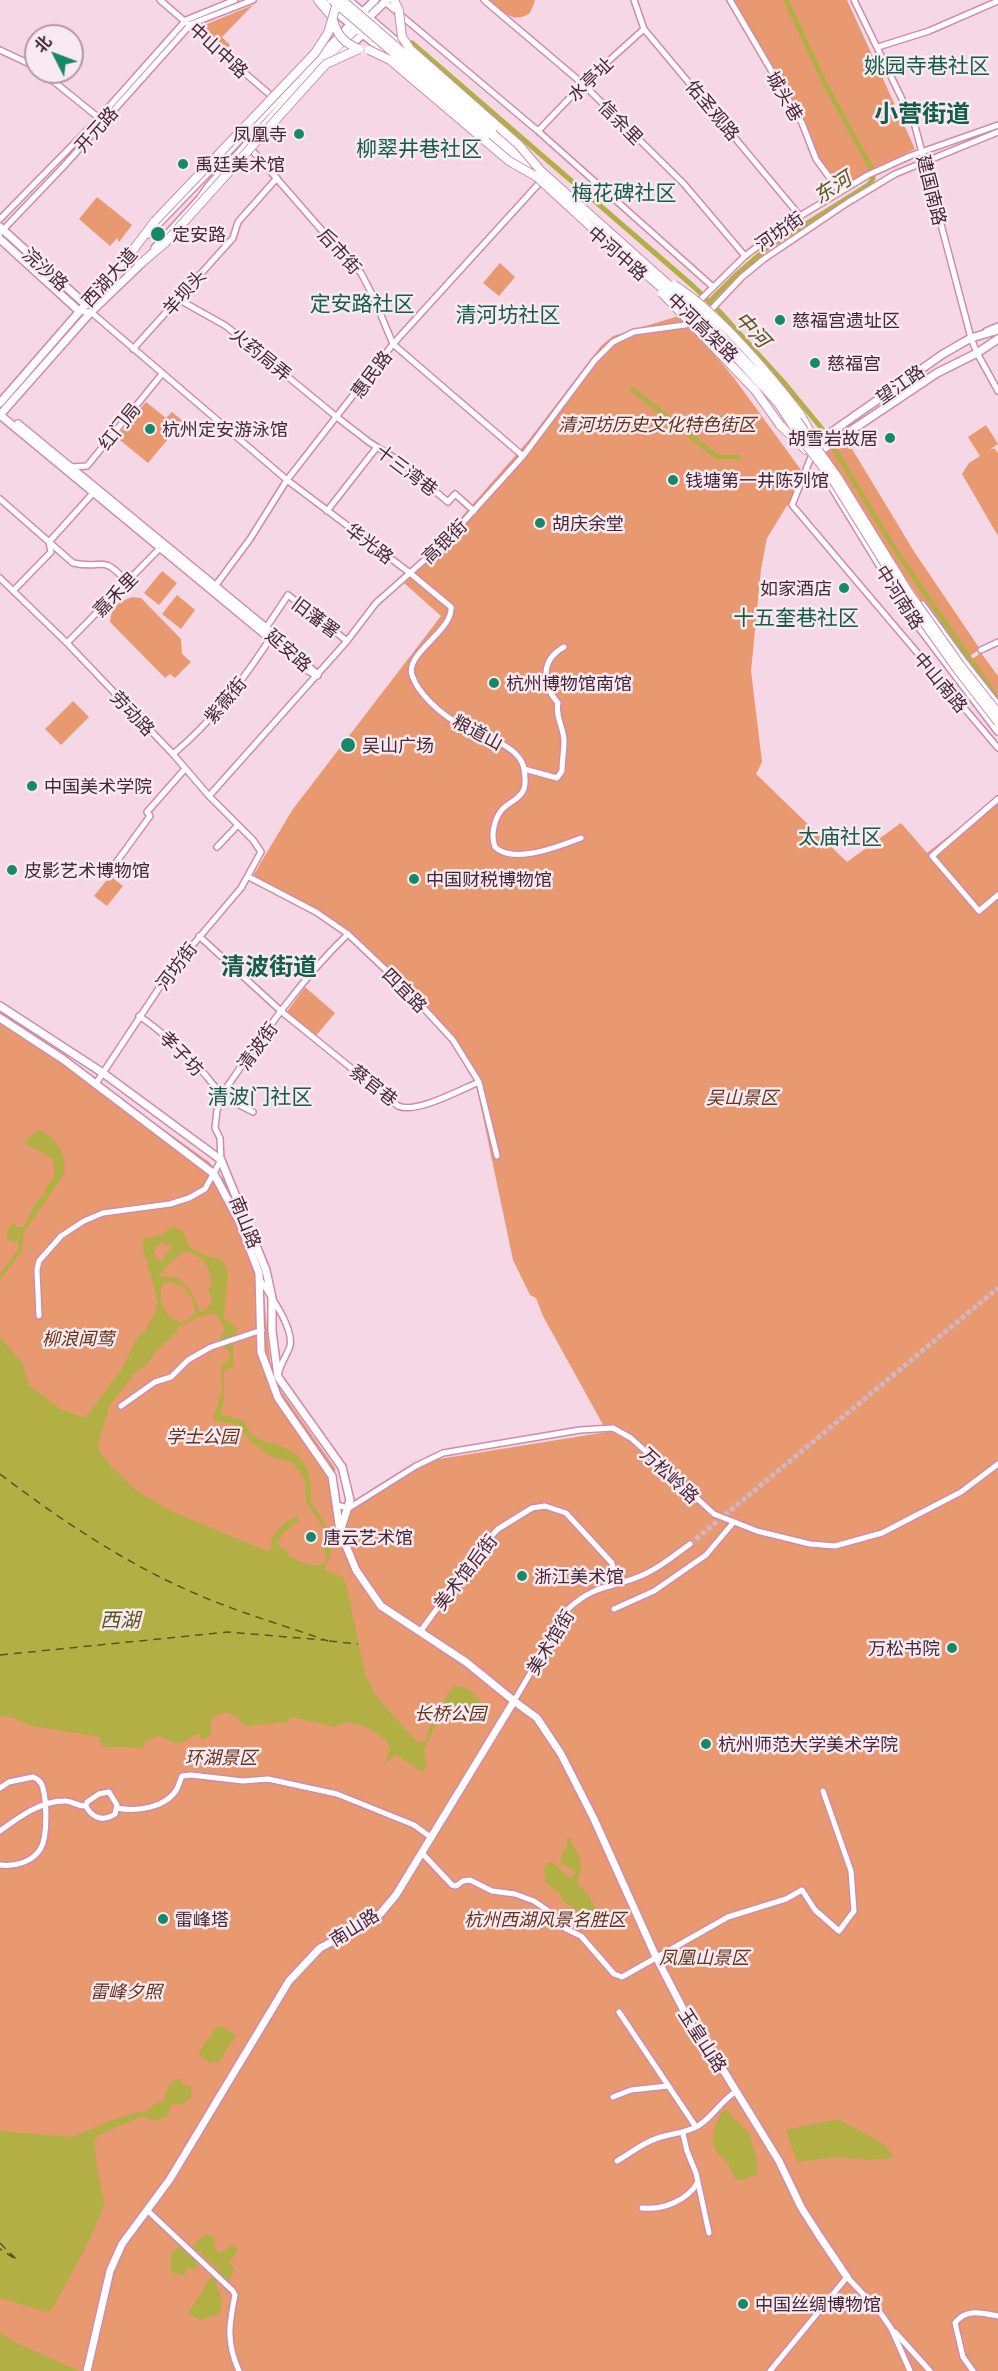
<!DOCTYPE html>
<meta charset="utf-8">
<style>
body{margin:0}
#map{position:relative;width:998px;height:2371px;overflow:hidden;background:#f6d7e6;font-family:Georgia,"Noto Sans SC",serif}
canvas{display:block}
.north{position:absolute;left:24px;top:24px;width:60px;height:60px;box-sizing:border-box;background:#f9e9f1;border:2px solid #b19ba6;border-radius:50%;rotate:312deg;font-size:16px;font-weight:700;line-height:24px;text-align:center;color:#442736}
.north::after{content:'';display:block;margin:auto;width:21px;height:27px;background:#168969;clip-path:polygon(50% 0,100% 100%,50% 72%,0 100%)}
</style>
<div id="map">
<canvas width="998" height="2371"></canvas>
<div class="north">北</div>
</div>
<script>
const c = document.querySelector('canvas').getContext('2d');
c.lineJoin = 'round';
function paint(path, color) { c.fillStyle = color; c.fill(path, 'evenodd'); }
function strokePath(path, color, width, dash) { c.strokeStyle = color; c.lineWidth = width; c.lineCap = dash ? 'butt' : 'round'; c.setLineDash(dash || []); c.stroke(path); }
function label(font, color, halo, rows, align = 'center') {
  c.font = font + ' Georgia,"Noto Sans SC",serif'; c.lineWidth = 5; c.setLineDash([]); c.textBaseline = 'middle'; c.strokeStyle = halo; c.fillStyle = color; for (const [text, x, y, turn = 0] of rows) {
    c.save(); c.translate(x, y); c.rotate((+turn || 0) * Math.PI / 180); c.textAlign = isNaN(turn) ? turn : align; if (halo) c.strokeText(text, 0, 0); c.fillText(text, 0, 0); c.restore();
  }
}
paint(new Path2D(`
 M489,0H534L535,1L530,13C513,25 503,11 489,0Z
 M734,0H847L915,149L840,187L818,158L790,98Z
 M253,5L222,37L230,45L225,50L200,27Z
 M97,197L132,225L119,242L117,238L110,246L79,219Z
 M500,263L515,277L499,296L483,283Z
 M682,315L734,378L809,481L786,507L767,538L761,569L751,671L762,762L756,774L847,862L901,823L927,853L998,797V2371H0V1012L209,1162L225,1181L261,1266L271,1370L277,1385L335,1468L338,1517L411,1472L439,1459L607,1432L543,1316L536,1298L530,1295L513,1260L474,1074L438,1022L331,921L254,881V874L293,809L441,616L404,583L528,441L601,346L613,336Z
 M146,402L166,418L172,412L183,421L148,463L116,437Z
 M986,425L998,444L987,452L994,448L998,453V536L962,474L969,463L980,456L968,437Z
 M846,439L915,553L980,649L970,656L894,547L834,445Z
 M832,447L892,549L967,658L964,660L914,591L823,450Z
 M162,571L177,583L159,605L144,593Z
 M177,595L195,610L181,629L162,614Z
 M133,597L141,598L181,639L182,654L191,662L175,678L170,674L165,678L110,622C111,607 119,601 133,597Z
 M981,653L998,676V697L972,659Z
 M73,701L89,717L61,745L45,729Z
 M110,876L123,886L107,906L94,896Z
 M305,987L335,1013L315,1037L286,1013Z`), '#e89970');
paint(new Path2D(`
 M39,1130C57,1137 67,1155 64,1174L24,1232L22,1251L0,1280V1274L19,1249L18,1241L11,1242L7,1237L8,1228L13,1223L17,1227H24L34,1205L45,1193L46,1187L54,1177V1162L45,1154L25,1144V1140Z
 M173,1226L183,1231L189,1247L209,1257L221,1259L228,1269L224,1318L238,1328L233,1343V1367L224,1370V1399L220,1414L245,1421C251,1458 317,1426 311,1503C323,1518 334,1537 330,1557C329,1562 325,1566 324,1570L343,1577L346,1584L365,1674L376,1696L418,1743L425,1741L430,1727L439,1715L453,1709L445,1703L444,1699L454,1686C468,1686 477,1694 483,1706L479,1712L468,1719L453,1713L444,1723L436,1724L424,1750L427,1764L422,1772L397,1755H394L385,1764L390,1749L386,1740L366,1727L347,1722L334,1727L292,1717L286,1722L245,1726C234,1712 225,1709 211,1719V1735L202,1740L199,1733L180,1744L158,1736L146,1741L143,1748L102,1747L100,1737L33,1726L7,1716L0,1717V1337L22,1362L29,1385L59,1408L85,1418L124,1366L136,1339L146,1329L154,1315L158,1302L142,1245L144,1239L160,1236ZM162,1241L166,1245L171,1244L172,1246L162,1261L157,1259L153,1253ZM186,1251C205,1258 210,1265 211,1286L207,1290L212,1298V1302L203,1312L199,1311C195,1298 187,1280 173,1277C168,1276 163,1277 158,1277C165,1269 177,1254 186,1251ZM170,1282C185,1284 195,1299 195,1314L182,1323C165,1318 157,1301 162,1284ZM215,1313L225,1328L219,1340L230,1353V1359L221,1365L222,1392L213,1418L215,1421L238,1425L252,1443L274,1458L293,1463L304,1478L306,1502L325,1530L323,1545L327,1560C317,1572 300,1561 289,1556L288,1552L278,1545L282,1534L299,1521L297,1516L286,1522L272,1537L270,1552L173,1512L137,1491L111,1466L100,1452L98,1445L109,1406L138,1369L145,1367L158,1349L177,1332L178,1326L184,1325L198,1317Z
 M566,1838H570C577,1855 587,1862 577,1881C579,1887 583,1888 587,1893C595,1903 598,1919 606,1929L597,1925L576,1909L564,1902L559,1893L545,1882L544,1868L548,1862H552L569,1877H572L576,1872L560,1862L562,1853L567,1847Z
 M221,2025L236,2036L218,2063L214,2061L212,2064L200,2056L199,2052L217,2026L220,2027Z
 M180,2079L184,2085L192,2086L191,2097L183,2104H171L167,2117L155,2121L145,2117L138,2118L99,2135L94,2140L97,2168L104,2200L103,2208L86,2247L52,2309L46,2312L0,2298V2131L72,2137L112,2120L140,2111L145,2112L154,2104L164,2101C167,2090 168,2081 180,2079Z
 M727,2110L750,2135L757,2161L758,2174L742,2180L735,2179C724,2144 699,2158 722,2111Z
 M838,2119L884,2144L894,2158L868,2160L838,2157L797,2162L786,2130Z
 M208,2235L213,2236L216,2250L220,2253L229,2247L235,2246L238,2251L229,2262L234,2267L230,2281L222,2278L217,2268L201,2254V2250L198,2251L195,2255L197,2270L187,2268L184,2276L171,2272C169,2259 170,2248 185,2245L190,2249L202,2237Z
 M210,2278L215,2279C218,2292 226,2300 219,2314L200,2320L188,2314Z
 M0,2332L13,2341L79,2371H0Z`), '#b2b045');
strokePath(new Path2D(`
 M412,43L693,286L719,311L786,385L823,430L894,548L998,700
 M709,302L736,275L766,249L868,185L873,179V171L825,84L786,0
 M632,389L717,457H738`), '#b2b045', 5);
strokePath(new Path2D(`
 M0,1474C59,1519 125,1563 194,1593C237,1612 283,1625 328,1641
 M329,1641L358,1644
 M0,1655L228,1632L324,1640
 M0,2243L17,2260L0,2249`), '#57561f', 1.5, [8, 6]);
strokePath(new Path2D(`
 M690,1544L998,1288`), '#d2b4c3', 5, [5, 2.5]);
const minor = new Path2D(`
 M160,0L275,99
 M484,0L583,84L684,184L745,256
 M634,0L644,29L800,216
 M730,0L802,123L816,159L840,192
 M854,0L915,126L971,338L977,353L998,391
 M384,1L538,131L713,287
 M878,47L929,31L998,1
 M0,50L36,67
 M42,72L99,118
 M538,131L583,84L644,29
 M251,149L332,242L361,273L373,296L393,344L523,456
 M0,219L99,118L186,20L235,0
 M0,233L63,167L191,24L253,0
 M178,299L226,326L338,418L369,442L401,462L448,502L455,494L474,511
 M696,304L745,256L766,240L800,216L868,175L910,156L998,125
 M79,311L91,312L287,480L410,573L451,607C453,631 405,653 412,675C418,694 442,715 459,724C477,734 521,745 524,769C525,775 526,786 523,791C520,798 512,801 506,806C495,814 490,834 495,847C513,865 560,846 581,838
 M707,314L742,277L764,259L847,203L895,174L998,132
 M986,331L998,326
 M133,349L233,238L238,222L277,178
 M811,457L792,505L998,748
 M71,467L87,466L162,374
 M0,499L73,563C105,570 101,553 127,582
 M327,511L377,447
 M0,578L67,643L173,754L209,796L253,840L261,852L241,888L169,973L95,1085
 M213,589L250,539L287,480L393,344L543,179
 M13,591L51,552L49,542L94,492
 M266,628L288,595L347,641
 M67,643L162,546
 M981,650L998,642
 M173,754C212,722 242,681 270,639
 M524,769L557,778L562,771C562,761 564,751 564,741C564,728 555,717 558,703C542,685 540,660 564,647
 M209,796L347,641L376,603L446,541L523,456L595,360L613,342L634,332L692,324
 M998,799L932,856L979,911L998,895
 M217,847L238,825
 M115,864L150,816L147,812L184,770
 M249,877L316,912L348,934L407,990L453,1040L479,1082L497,1156
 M199,936L282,1012L398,1106C416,1114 460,1090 479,1082
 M139,1016C162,1031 180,1050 200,1069C208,1077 213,1086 222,1094
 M224,1097L253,1112
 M259,1278C269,1294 294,1327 290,1346C287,1355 281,1363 279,1372
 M39,1316L37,1270L39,1261L61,1236L84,1221L103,1213L170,1204L189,1198L205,1189L221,1160L220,1138L215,1128L217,1110L224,1097L222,1094C261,1038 299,981 348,934
 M121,1406L155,1382L171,1377L188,1360L211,1347L262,1330
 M336,1505L349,1508L416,1466L443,1453L580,1430L613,1428L631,1438L714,1514L757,1531L810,1544L835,1546L882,1533L961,1492L998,1464
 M614,1609L654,1591L706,1555L733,1523
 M420,1632L483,1545L498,1529L532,1508L545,1506L566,1513L612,1563L617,1583
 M514,1701L568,1609C598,1581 616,1589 647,1573C662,1566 676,1554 690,1544
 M0,1788L9,1782L33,1777C36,1778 39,1780 41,1783C47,1795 48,1835 41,1848C33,1862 15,1867 0,1865
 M109,1792L117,1805L115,1814C103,1822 92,1818 86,1806L87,1802L99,1794Z
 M117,1808C136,1812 166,1808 177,1789C179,1785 180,1780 182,1776L191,1775L243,1781L268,1779L337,1794L414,1825L432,1838
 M0,1831C18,1818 40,1801 64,1801C72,1800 77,1807 86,1806
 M423,1854L452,1885L456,1886L463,1881L470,1880L492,1891L515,1894L534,1901L550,1912L566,1929L581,1936L614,1974L622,1977L728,1917L786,1899L802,1890L815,1910L839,1931L854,1911L851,1871L823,1791
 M619,2012L696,2127
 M613,2097L631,2090L668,2086
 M683,2134L687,2151L696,2173L709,2233
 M617,2161C631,2153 642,2143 658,2138C673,2133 683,2134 698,2126C713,2117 724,2097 736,2092
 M642,2208C663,2210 687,2201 698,2182
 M147,2210L233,2291L235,2295C229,2325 226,2342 239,2371
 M895,2332L930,2371
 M770,2371L847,2277L879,2311L891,2328L910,2371
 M973,2371L963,2357L955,2323C966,2308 981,2313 998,2316`);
const major = new Path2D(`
 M321,0L395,60
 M348,0L412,55
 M361,14L375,0
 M338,57L362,35
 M0,227L86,305
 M148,234L353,22
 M0,239L79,311
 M155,248L200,199L209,186L319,65L387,0
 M142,263L91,312L0,415L308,670L317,675
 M684,311L767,396
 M0,403L132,251
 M18,424L266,628L315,673
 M813,445L943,354L971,338L998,330
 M816,454L937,373L977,353L998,339
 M828,480L911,616L998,731
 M922,605L965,664L998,706
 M0,1006L103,1073L221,1160L266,1270L272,1298V1331L278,1377L342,1467L350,1500L341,1529
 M0,1018L64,1060L214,1174L239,1221L259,1273L261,1352L278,1398L332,1476L340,1531L356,1570L381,1606L466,1662L514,1701L537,1718L561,1754L594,1819L656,1957L695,2032L725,2073L779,2161L801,2207L820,2237L847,2277
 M87,2371L110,2271L122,2244L170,2179L289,1981L320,1948L362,1926L380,1914L396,1895L514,1701`);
const highway = new Path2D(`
 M318,0L333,18
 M394,0L399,11
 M492,129L530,162
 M488,134L529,170
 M130,254L155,221
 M139,265L165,243
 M800,414L815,441
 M780,425L806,450`);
strokePath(minor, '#d18aae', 8);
strokePath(major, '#d18aae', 10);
strokePath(highway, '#d18aae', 10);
strokePath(minor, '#fff', 5);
strokePath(major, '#fff', 7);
strokePath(highway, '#fff', 8);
const highwayBridge = new Path2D(`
 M332,0L488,134
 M342,0L492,129
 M399,11L402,37L410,49L519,145L541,171L699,312L783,401L838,478L909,593L960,665L998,713
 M333,20C337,35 344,43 359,49
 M369,50L390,60L509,161L537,177L601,236L696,317L737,358L779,404L803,441L833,480L905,596L957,669L998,722
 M155,221L315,53L328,33L338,0
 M165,243L326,64L359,49
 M674,285C717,312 768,372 800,414
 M662,293L755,390L780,425`);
strokePath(highwayBridge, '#d18aae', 10, []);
strokePath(highwayBridge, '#fff', 8);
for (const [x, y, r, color] of [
 [299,134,6,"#168969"],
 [183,164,6,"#168969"],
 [158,234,8,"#168969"],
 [780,320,6,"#168969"],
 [815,363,6,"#168969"],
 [150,429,6,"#168969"],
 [890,438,6,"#168969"],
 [673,480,6,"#168969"],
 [540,523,6,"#168969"],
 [844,588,6,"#168969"],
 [494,683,6,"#168969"],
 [348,745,8,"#168969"],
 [32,786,6,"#168969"],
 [12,870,6,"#168969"],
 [414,879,6,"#168969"],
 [311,1537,6,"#168969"],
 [522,1576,6,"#168969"],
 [952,1648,6,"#168969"],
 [706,1744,6,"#168969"],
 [163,1919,6,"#168969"],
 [743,2304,6,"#168969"]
]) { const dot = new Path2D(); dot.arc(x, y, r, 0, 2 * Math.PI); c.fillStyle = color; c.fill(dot); strokePath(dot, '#f9e9f1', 2); }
label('18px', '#442736', '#f9e9f1', [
 ["中山中路",219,50,42],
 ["水亭址",590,79,-44],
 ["城头巷",785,96,60],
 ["佑圣观路",713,110,50],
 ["信余里",621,122,45],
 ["开元路",96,129,-48],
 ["建国南路",932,190,76],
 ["河坊街",779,231,-35],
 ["后市街",340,251,48],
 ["中河中路",618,253,41],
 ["浣沙路",46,269,42],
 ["西湖大道",109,277,-48],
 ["羊坝头",184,292,-48],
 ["中河高架路",703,327,44],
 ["火药局弄",261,354,39],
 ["惠民路",371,374,-53],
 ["望江路",900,384,-35],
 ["红门局",119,426,-51],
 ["十三湾巷",407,470,37],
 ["高银街",444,541,-44],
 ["华光路",370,543,37],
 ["嘉禾里",115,594,-45],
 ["中河南路",900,597,57],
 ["旧藩署",316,617,37],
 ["延安路",289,650,42],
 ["中山南路",941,682,50],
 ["紫薇街",225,700,-50],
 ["劳动路",133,713,46],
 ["粮道山",478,732,28],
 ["河坊街",176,966,-53],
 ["四宜路",405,990,45],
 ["清波街",257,1046,-54],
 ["孝子坊",182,1053,46],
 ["蔡官巷",374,1085,38],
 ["南山路",246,1222,68],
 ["万松岭路",670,1475,43],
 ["美术馆后街",465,1572,-52],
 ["美术馆街",550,1642,-58],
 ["南山路",354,1927,-32],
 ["玉皇山路",703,2040,57]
]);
label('18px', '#442736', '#f9e9f1', [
 ["凤凰寺",287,134,"right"],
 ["禹廷美术馆",195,164],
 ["定安路",172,234],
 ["慈福宫遗址区",792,320],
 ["慈福宫",827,363],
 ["杭州定安游泳馆",162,429],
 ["胡雪岩故居",878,438,"right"],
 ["钱塘第一井陈列馆",685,480],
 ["胡庆余堂",552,523],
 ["如家酒店",832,588,"right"],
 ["杭州博物馆南馆",506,683],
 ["吴山广场",362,745],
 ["中国美术学院",44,786],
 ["皮影艺术博物馆",24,870],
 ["中国财税博物馆",426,879],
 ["唐云艺术馆",323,1537],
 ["浙江美术馆",534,1576],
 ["万松书院",940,1648,"right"],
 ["杭州师范大学美术学院",718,1744],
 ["雷峰塔",175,1919],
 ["中国丝绸博物馆",755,2304]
], 'left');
label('italic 18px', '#62341a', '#f9e9f1', [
 ["清河坊历史文化特色街区",657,424],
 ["吴山景区",742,1097],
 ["柳浪闻莺",78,1338],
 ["学士公园",202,1436],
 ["长桥公园",450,1713],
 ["环湖景区",221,1757],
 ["杭州西湖风景名胜区",545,1919],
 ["凤凰山景区",704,1957],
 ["雷峰夕照",126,1991]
]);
label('italic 20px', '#57561f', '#f9e9f1', [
 ["东河",832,187,-33],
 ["中河",753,329,47],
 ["西湖",120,1619]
]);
label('21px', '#125e48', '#f9e9f1', [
 ["姚园寺巷社区",927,65],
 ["柳翠井巷社区",419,148],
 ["梅花碑社区",624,192],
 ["定安路社区",362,303],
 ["清河坊社区",508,314],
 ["十五奎巷社区",796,617],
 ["太庙社区",840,836],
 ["清波门社区",260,1096]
]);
label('bold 24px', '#125e48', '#f9e9f1', [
 ["小营街道",922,113],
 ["清波街道",269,966]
]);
</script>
